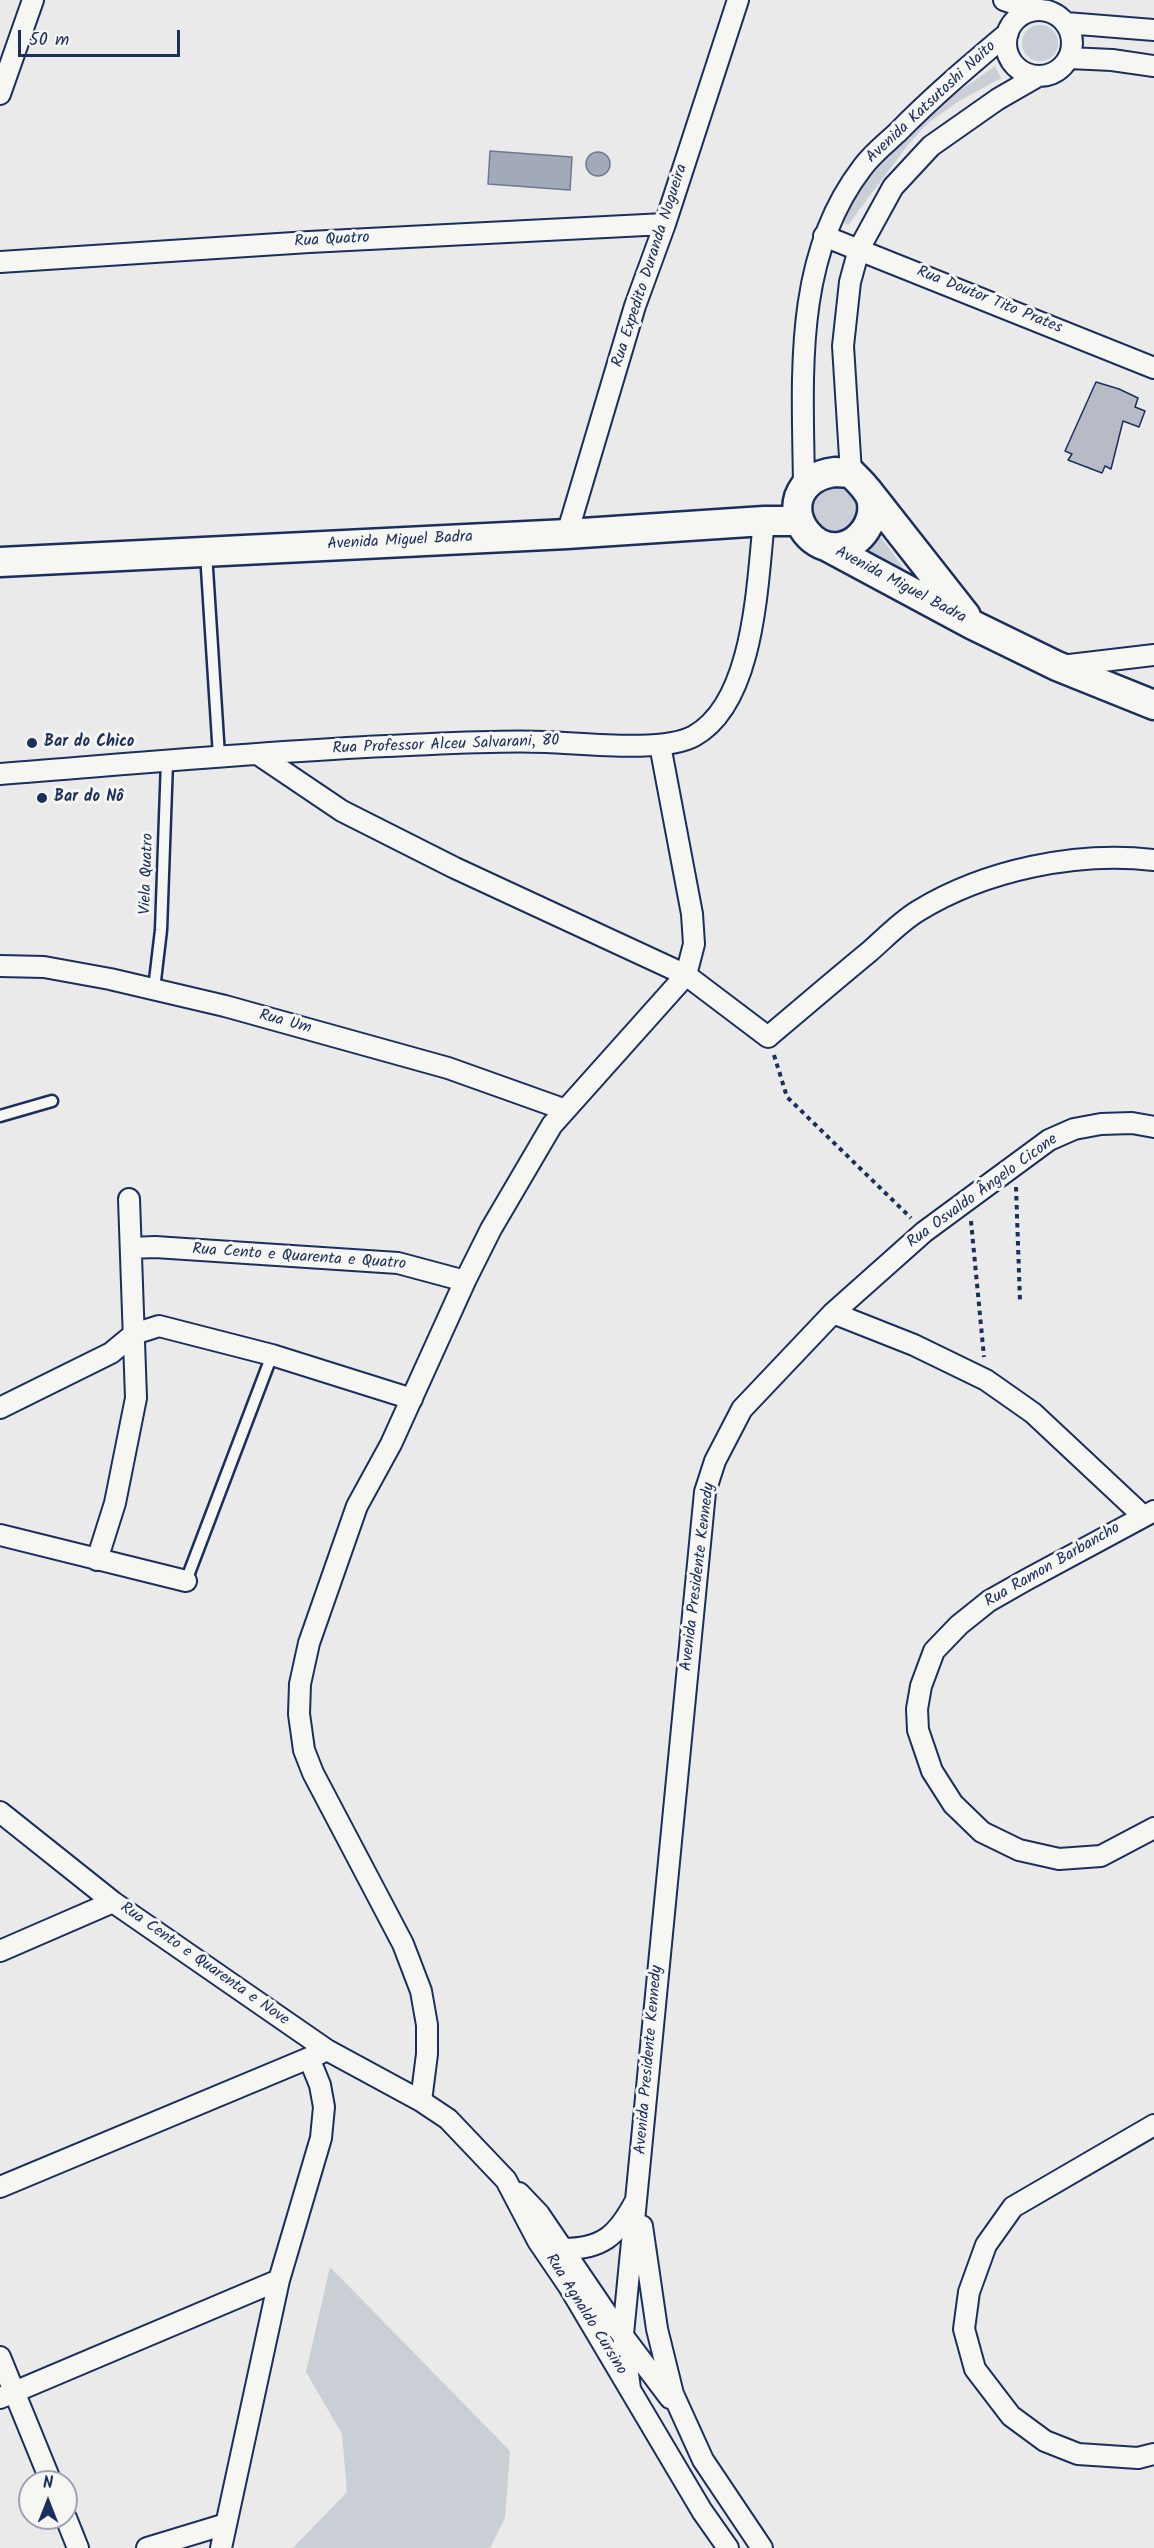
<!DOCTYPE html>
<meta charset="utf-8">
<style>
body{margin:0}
#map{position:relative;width:1154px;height:2548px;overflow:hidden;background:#e9eae9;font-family:Kalam,sans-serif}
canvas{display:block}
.north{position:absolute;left:18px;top:2470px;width:60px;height:60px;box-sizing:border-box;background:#f6f6f2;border:2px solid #9ea6b7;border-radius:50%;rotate:0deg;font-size:16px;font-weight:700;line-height:24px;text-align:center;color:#1b2f5e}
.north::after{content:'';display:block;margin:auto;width:21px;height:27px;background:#1b2f5e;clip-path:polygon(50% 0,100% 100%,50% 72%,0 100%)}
.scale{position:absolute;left:18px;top:30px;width:162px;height:27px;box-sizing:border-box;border:3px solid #1b2f5e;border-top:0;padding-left:8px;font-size:18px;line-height:21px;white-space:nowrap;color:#1b2f5e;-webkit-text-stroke:4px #f6f6f2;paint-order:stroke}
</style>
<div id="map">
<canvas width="1154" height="2548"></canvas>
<div class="north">N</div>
<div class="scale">50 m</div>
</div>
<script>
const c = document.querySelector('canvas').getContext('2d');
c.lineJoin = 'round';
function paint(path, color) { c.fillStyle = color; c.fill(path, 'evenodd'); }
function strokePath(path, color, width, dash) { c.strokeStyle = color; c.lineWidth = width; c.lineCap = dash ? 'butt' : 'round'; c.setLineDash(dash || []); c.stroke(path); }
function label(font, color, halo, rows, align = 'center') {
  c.font = font + ' Kalam,sans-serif'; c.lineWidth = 6; c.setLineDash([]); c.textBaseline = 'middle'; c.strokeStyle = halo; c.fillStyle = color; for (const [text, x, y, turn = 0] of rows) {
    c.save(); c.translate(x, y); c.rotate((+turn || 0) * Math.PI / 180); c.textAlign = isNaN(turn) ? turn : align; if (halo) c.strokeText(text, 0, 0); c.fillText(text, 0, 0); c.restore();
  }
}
paint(new Path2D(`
 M1022 43a18 18 0 1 1 36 0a18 18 0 1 1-36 0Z
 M995,66L1001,78L959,101L927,124L907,146L848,225L840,220L853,196L920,119Z
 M841,485C870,500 856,542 828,533C824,531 819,528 815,525L809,502L818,489Z
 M881,537L917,587L861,554Z
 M330,2267L510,2451L505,2518L490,2548H293L347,2492L342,2434L306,2372Z`), '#caced5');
const water = new Path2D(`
 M490,151L572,157L570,190L488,184Z
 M586 164a12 12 0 1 1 24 0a12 12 0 1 1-24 0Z`);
paint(water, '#a2aaba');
strokePath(water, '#6c7995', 1.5);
const building = new Path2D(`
 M1096,382L1119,389L1138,398L1135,407L1145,411L1139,427L1123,421L1111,469L1105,466L1102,473L1068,460L1072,454L1065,451Z`);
paint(building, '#b6bbc6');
strokePath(building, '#1b2f5e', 1.5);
const service = new Path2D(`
 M206,553L219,756
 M154,989L161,930L167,761
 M0,1116L52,1101
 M186,1581L272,1355`);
const minor = new Path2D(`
 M1004,0L1034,10
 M1006 43a33 33 0 1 1 66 0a33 33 0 1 1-66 0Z
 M1066,23L1154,30
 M1069,58L1112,60L1154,66
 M0,94L33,0
 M824,236L1154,368
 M0,262L309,242L665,224
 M851,473L843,346L850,282L859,249L893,187L931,146L998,99L1038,76
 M804,488C803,380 792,259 862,168C871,155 885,144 897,133C932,97 970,65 1008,33
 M567,534L635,306L665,224L738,0
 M1061,666L1154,655
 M259,755L342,811L455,868L686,975L768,1037C801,1009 835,980 869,952C884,939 900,922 918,911C985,870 1076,851 1154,860
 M0,774C129,764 258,752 387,746C440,744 493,740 546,742C583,743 663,753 694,736C755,702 757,583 764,521
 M0,966L44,967L110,979L225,1006L448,1068L563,1109
 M131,1248L155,1247L398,1263L465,1281
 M833,1313L914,1345L986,1380L1033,1413L1142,1515
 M0,1408L111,1353L134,1334L159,1326L272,1355L412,1399
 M1154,1511L1026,1580L989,1601L959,1625L934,1651L921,1686L917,1709L918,1730L932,1771L953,1804L982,1832L1019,1850L1059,1859L1101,1856L1154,1828
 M0,1535L186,1581
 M97,1560L115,1503L136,1398L129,1199
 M0,1812L113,1902L327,2050L421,2101L448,2119L506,2180L538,2241L568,2285L702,2511L728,2548
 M0,1951L113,1902
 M421,2101L427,2054V2025L421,1991L403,1944L313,1773L304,1750L299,1714L300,1684L309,1643L357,1506L391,1444L465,1281L491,1229L552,1125L686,975L694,944L692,914L660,745
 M1154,2125L1013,2207L986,2245L969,2292L964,2329L975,2369L1011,2416L1045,2441L1078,2454L1138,2458L1154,2454
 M0,2187L321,2053
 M519,2193L539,2214L611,2320L670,2398
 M642,2226L657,2329L673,2394L703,2460L762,2548
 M563,2249C602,2249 617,2236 635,2202
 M0,2357L51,2482
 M630,2389L623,2334L705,1492L715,1461L742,1409L833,1313L924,1232L1049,1140L1074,1129L1101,1124L1132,1123L1154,1127
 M0,2398L279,2280
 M66,2518L78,2548
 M147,2548L226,2524
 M221,2548L279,2280L321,2138L324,2107L320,2085L309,2058`);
const secondary = new Path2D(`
 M835,472L851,473C859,481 867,488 871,498C877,520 861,544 839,547C813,550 791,522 799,497C805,481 819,474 835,472Z
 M867,490L966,616
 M826,546L973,625L1057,666L1154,705
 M0,562L567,534L764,521H799`);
strokePath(service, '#1b2f5e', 15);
strokePath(minor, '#1b2f5e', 24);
strokePath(secondary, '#1b2f5e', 33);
strokePath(new Path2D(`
 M774,1055L787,1097L911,1218
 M1016,1187L1020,1302
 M971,1221L984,1357`), '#1b2f5e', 4, [4.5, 4.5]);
strokePath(service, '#f6f6f2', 10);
strokePath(minor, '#f6f6f2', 20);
strokePath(secondary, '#f6f6f2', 28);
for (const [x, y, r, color] of [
 [32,743,6,"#1b2f5e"],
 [42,798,6,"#1b2f5e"]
]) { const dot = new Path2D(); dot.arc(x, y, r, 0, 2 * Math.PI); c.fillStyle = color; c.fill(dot); strokePath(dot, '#f6f6f2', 2); }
label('16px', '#1b2f5e', '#f6f6f2', [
 ["Avenida Katsutoshi Naito",932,103,-43],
 ["Rua Quatro",332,241,-3],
 ["Rua Expedito Duranda Nogueira",651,266,-72],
 ["Rua Doutor Tito Prates",989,301,22],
 ["Avenida Miguel Badra",400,542,-3],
 ["Avenida Miguel Badra",900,586,28],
 ["Rua Professor Alceu Salvarani, 80",446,746,-2],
 ["Viela Quatro",148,874,-88],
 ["Rua Um",285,1023,15],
 ["Rua Osvaldo Ângelo Cicone",983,1192,-36],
 ["Rua Cento e Quarenta e Quatro",299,1258,4],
 ["Rua Ramon Barbancho",1053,1566,-30],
 ["Avenida Presidente Kennedy",699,1577,-83],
 ["Rua Cento e Quarenta e Nove",204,1965,35],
 ["Avenida Presidente Kennedy",650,2060,-85],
 ["Rua Agnaldo Cursino",585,2315,58]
]);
label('bold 16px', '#1b2f5e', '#f6f6f2', [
 ["Bar do Chico",44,743],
 ["Bar do Nô",54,798]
], 'left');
</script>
